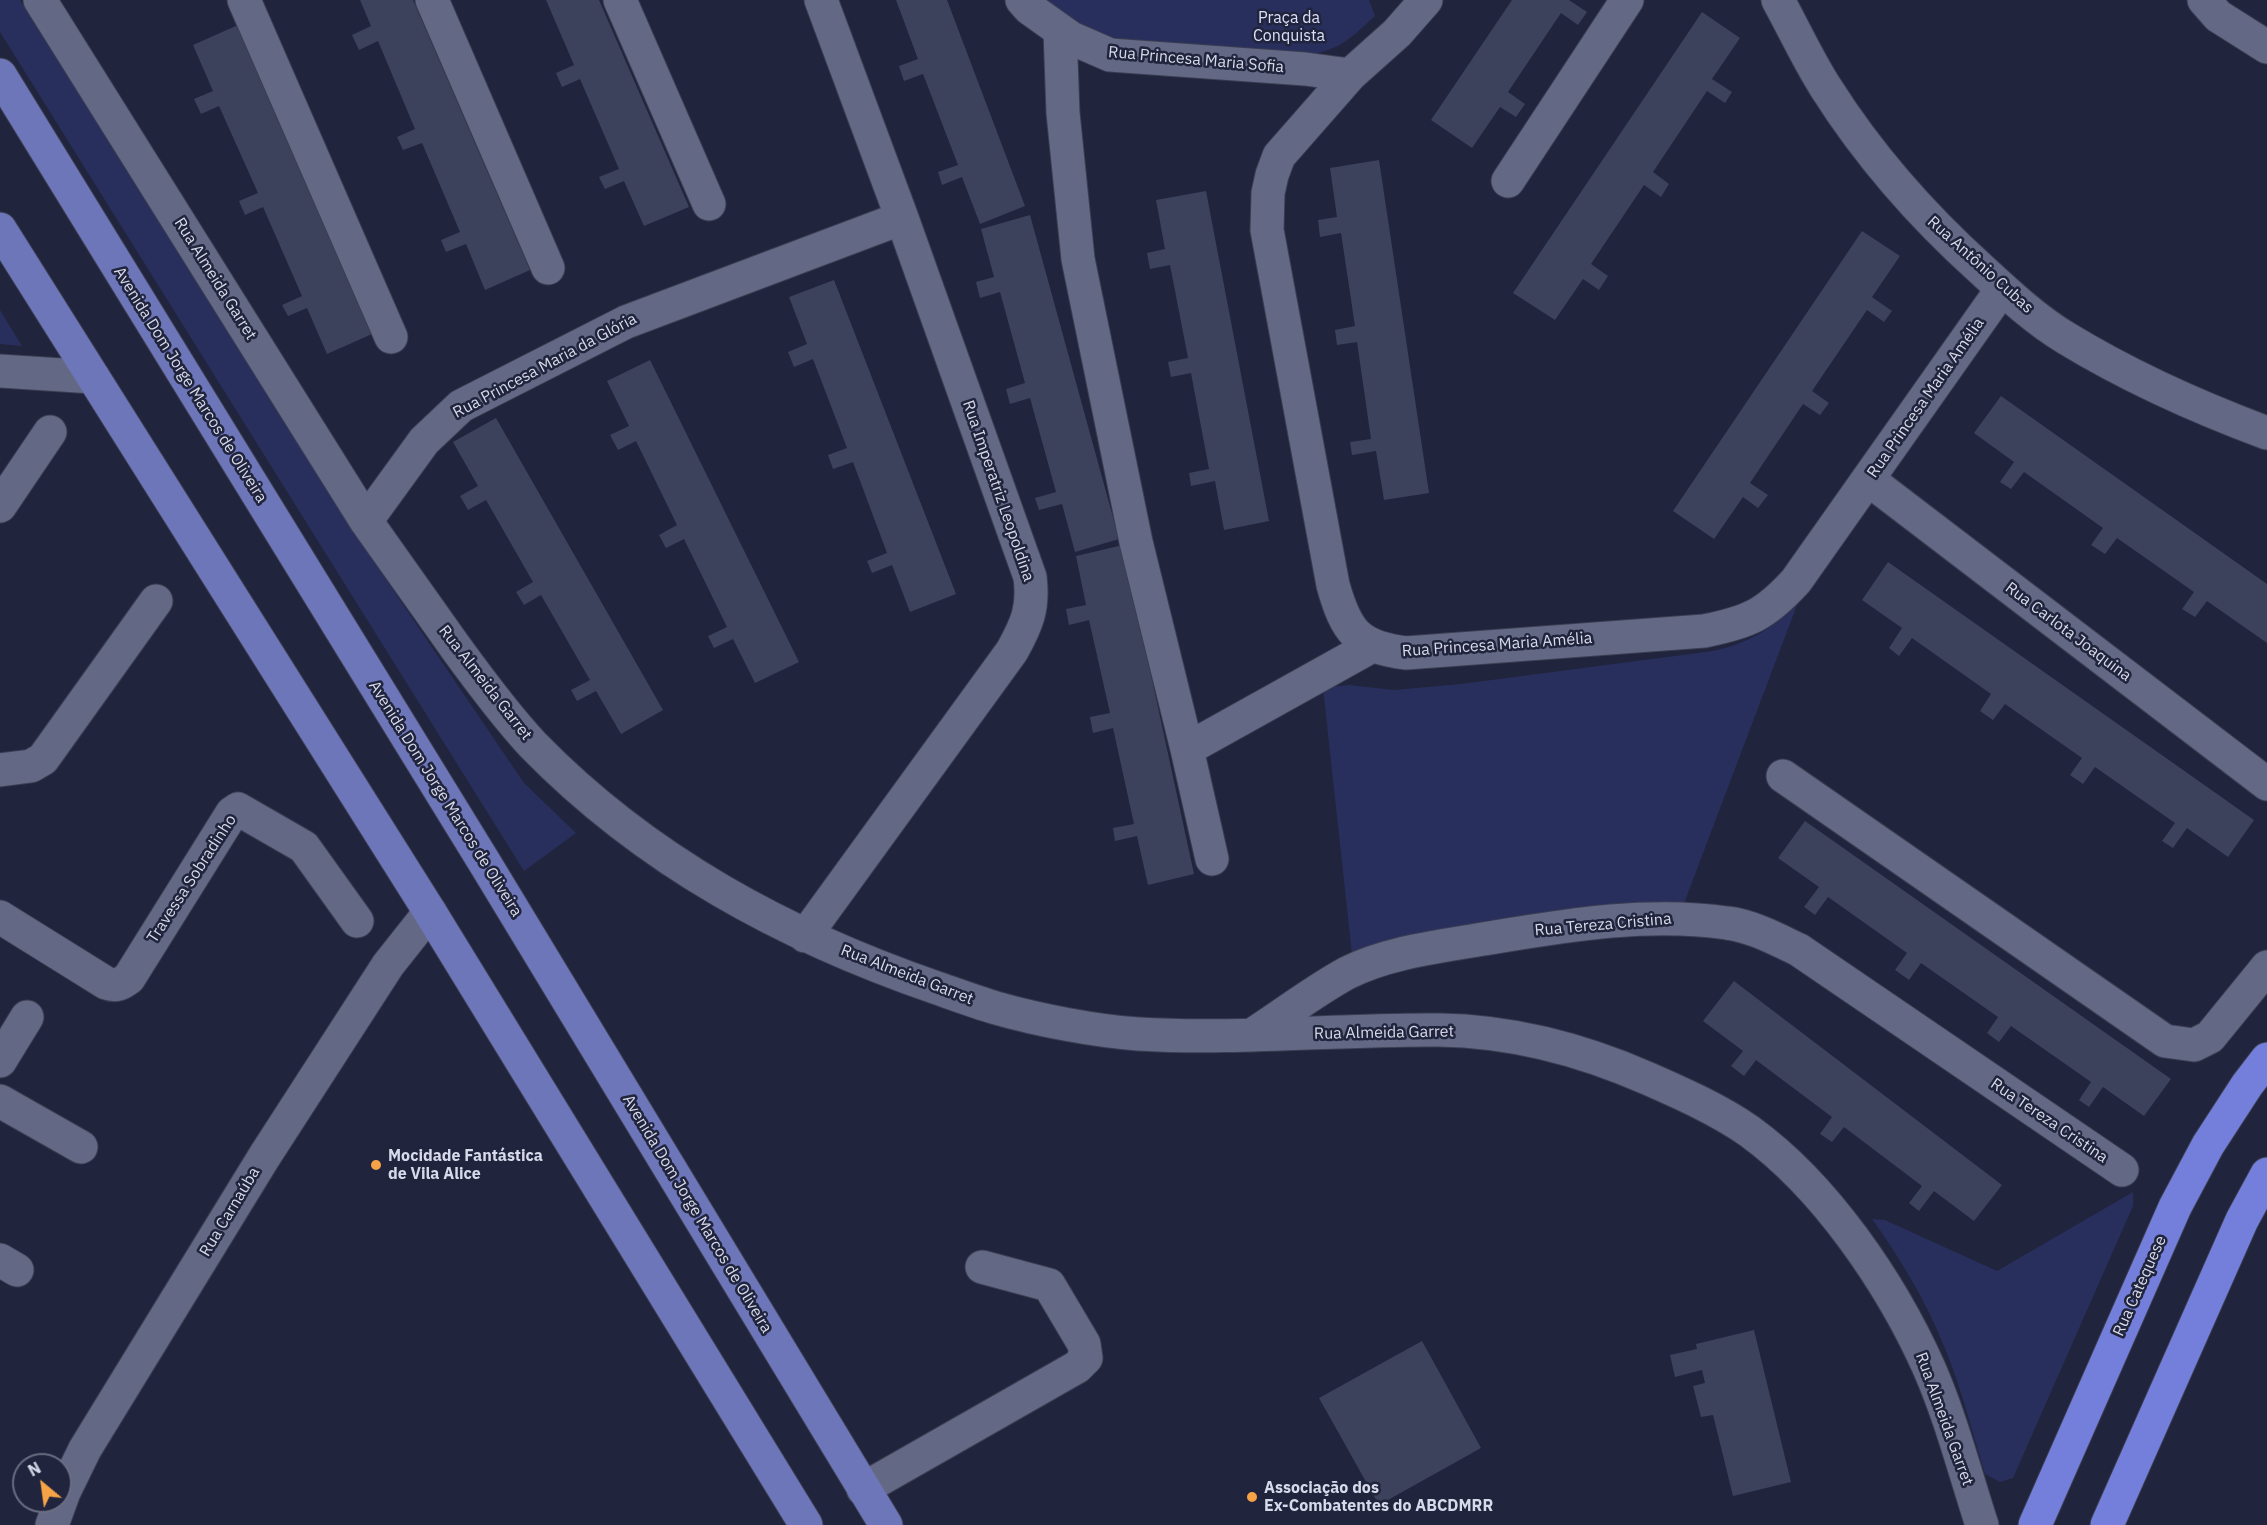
<!DOCTYPE html>
<meta charset="utf-8">
<style>
body{margin:0}
#map{position:relative;width:2267px;height:1525px;overflow:hidden;background:#20243c;font-family:"IBM Plex Sans",sans-serif}
canvas{display:block}
.north{position:absolute;left:12px;top:1453px;width:60px;height:60px;box-sizing:border-box;background:#20243c;border:2px solid #696d82;border-radius:50%;rotate:331deg;font-size:16px;font-weight:700;line-height:24px;text-align:center;color:#d7daea}
.north::after{content:'';display:block;margin:auto;width:21px;height:27px;background:#f5a346;clip-path:polygon(50% 0,100% 100%,50% 72%,0 100%)}
</style>
<div id="map">
<canvas width="2267" height="1525"></canvas>
<div class="north">N</div>
</div>
<script>
const c = document.querySelector('canvas').getContext('2d');
c.lineJoin = 'round';
function paint(path, color) { c.fillStyle = color; c.fill(path, 'evenodd'); }
function strokePath(path, color, width, dash) { c.strokeStyle = color; c.lineWidth = width; c.lineCap = dash ? 'butt' : 'round'; c.setLineDash(dash || []); c.stroke(path); }
function label(font, color, halo, rows, align = 'center') {
  c.font = font + ' "IBM Plex Sans",sans-serif'; c.lineWidth = 5; c.setLineDash([]); c.textBaseline = 'middle'; c.strokeStyle = halo; c.fillStyle = color; for (const [text, x, y, turn = 0] of rows) {
    c.save(); c.translate(x, y); c.rotate((+turn || 0) * Math.PI / 180); c.textAlign = isNaN(turn) ? turn : align; if (halo) c.strokeText(text, 0, 0); c.fillText(text, 0, 0); c.restore();
  }
}
paint(new Path2D(`
 M0,0H20L358,538L524,783L576,833L524,871L0,32Z
 M1047,0H1369L1375,16C1349,40 1340,50 1303,56L1111,42L1075,21Z
 M0,310L22,346L0,344Z
 M1797,605L1683,906L1352,954L1323,688L1349,685L1394,690L1461,684L1713,651C1746,644 1773,629 1797,605Z
 M2133,1192V1206L2013,1478L2000,1482L1985,1474C1972,1431 1961,1387 1944,1346C1926,1301 1900,1258 1872,1219L1885,1220L1997,1271Z`), '#292f5d');
paint(new Path2D(`
 M360,0H413L530,270L485,290L466,244L446,252L441,240L460,232L422,143L403,150L397,137L415,129L378,41L359,50L352,35L371,26Z
 M546,0H599L689,207L644,226L624,181L605,189L599,177L619,169L580,79L562,87L556,73L574,65Z
 M896,0H947L1025,206L980,224L962,177L942,185L938,172L958,165L923,74L904,81L899,66L918,59Z
 M1512,0H1569L1587,12L1578,25L1561,13L1508,92L1525,104L1516,117L1500,107L1472,148L1431,120Z
 M1702,12L1740,38L1712,79L1732,92L1725,103L1707,91L1653,172L1669,184L1661,197L1644,185L1591,264L1608,276L1599,290L1583,279L1555,320L1513,293Z
 M238,25L372,334L327,354L307,308L288,316L282,305L302,296L263,207L245,215L239,201L258,193L219,106L201,114L194,99L213,91L193,45Z
 M1379,160L1429,493L1384,500L1376,451L1352,455L1350,442L1371,439L1357,342L1337,345L1335,330L1355,326L1341,233L1320,237L1318,220L1337,217L1330,168Z
 M1206,191L1269,521L1224,530L1215,481L1191,486L1189,473L1209,469L1191,373L1171,377L1168,362L1188,358L1170,265L1150,269L1147,253L1165,249L1156,200Z
 M1030,215L1119,539L1075,552L1062,504L1039,510L1035,498L1056,492L1030,398L1010,404L1006,389L1025,383L1000,292L980,298L976,282L994,277L981,229Z
 M1862,231L1900,256L1872,297L1892,311L1884,322L1867,310L1812,391L1829,403L1820,415L1803,404L1750,483L1768,495L1758,508L1743,497L1714,539L1673,511Z
 M834,280L956,594L910,612L892,565L872,573L867,561L887,553L853,462L833,469L828,455L847,448L813,359L794,367L788,352L807,344L789,297Z
 M650,360L799,662L755,683L733,639L714,648L708,636L727,627L684,539L666,548L659,535L677,525L636,441L618,450L610,435L629,426L607,381Z
 M2001,396L2267,584V643L2207,601L2195,617L2182,609L2194,592L2117,538L2105,554L2091,545L2103,528L2024,472L2011,489L2000,482L2014,462L1974,433Z
 M496,418L663,710L621,734L596,691L577,701L571,690L590,680L541,595L524,605L516,592L533,582L486,500L468,510L460,496L478,486L453,442Z
 M1123,545L1194,874L1148,885L1137,836L1115,841L1113,828L1134,824L1113,728L1093,733L1090,717L1110,713L1089,620L1069,625L1066,609L1086,605L1076,556Z
 M1888,562L2254,820L2228,857L2187,828L2173,848L2162,841L2175,823L2095,767L2083,784L2070,775L2082,758L2005,704L1993,720L1980,711L1991,694L1912,638L1899,656L1889,648L1902,628L1862,600Z
 M1805,821L2171,1079L2144,1116L2103,1087L2089,1107L2079,1100L2091,1082L2011,1026L1999,1042L1987,1033L1998,1017L1921,963L1909,980L1895,970L1907,953L1828,897L1815,915L1804,907L1819,887L1778,858Z
 M1734,981L2002,1185L1974,1221L1934,1191L1919,1211L1909,1203L1922,1186L1844,1127L1832,1142L1820,1134L1832,1117L1756,1060L1744,1076L1731,1066L1743,1051L1703,1021Z
 M1754,1330L1791,1482L1733,1496L1713,1415L1701,1417L1693,1386L1705,1383L1702,1370L1675,1377L1670,1355L1697,1349L1696,1344Z
 M1422,1341L1481,1448L1379,1505L1319,1398Z`), '#3d425c');
const minor = new Path2D(`
 M40,0L366,521C396,564 426,606 456,648C480,681 505,715 533,745C646,861 786,936 937,988C957,995 976,1002 996,1008C1038,1020 1095,1031 1138,1034C1238,1040 1339,1029 1439,1030C1512,1031 1581,1049 1649,1079C1683,1094 1719,1110 1749,1131C1825,1186 1891,1283 1929,1368C1951,1418 1965,1473 1982,1525
 M244,0L391,337
 M432,0L548,268
 M620,0L709,204
 M1022,0L1029,8L1071,38L1110,55L1305,69L1350,75
 M1426,0L1397,33L1350,75L1279,156L1272,175L1268,193L1267,230L1333,585C1346,631 1357,647 1406,653L1704,631C1749,622 1765,615 1796,581L2002,289
 M1778,0C1794,29 1808,60 1826,88C1869,156 1922,216 1982,270C2008,294 2036,320 2066,338C2130,377 2197,407 2267,433
 M2204,0L2218,16L2267,47
 M1060,31L1063,113L1078,259L1136,542L1187,749L1212,859
 M1508,181L1627,0
 M0,371L93,377
 M1869,480L2267,784
 M0,506L50,432
 M366,521L424,441L461,406L626,322L902,218
 M1187,749L1372,646
 M0,770L31,766L43,759L156,601
 M1783,776L2165,1041L2194,1045L2210,1037L2267,967
 M0,917L106,983C116,987 121,984 129,978L232,813L238,809L304,847L357,921
 M805,936L1012,651C1027,624 1034,608 1030,577L902,218L821,0
 M1252,1035C1283,1015 1314,991 1347,973C1389,952 1438,947 1483,939C1563,926 1646,911 1727,923C1752,926 1776,939 1799,950L2122,1170
 M0,1061L27,1017
 M0,1101L81,1147
 M0,1260L17,1270
 M863,1489L1077,1367L1086,1358L1084,1344L1049,1285L982,1267
 M52,1525L64,1492L85,1449L264,1157L388,965L430,912`);
const major = new Path2D(`
 M0,75L486,865L886,1525
 M0,229L430,912L806,1525`);
const highway = new Path2D(`
 M2035,1525L2175,1207L2208,1145L2247,1085L2267,1059
 M2107,1525L2242,1220L2267,1174`);
strokePath(minor, '#3b3e52', 35);
strokePath(major, '#3b3e52', 35);
strokePath(highway, '#3b3e52', 35);
strokePath(minor, '#636985', 33);
strokePath(major, '#6d76b8', 33);
strokePath(highway, '#737fda', 33);
for (const [x, y, r, color] of [
 [376,1165,6,"#f5a346"],
 [1252,1497,6,"#f5a346"]
]) { const dot = new Path2D(); dot.arc(x, y, r, 0, 2 * Math.PI); c.fillStyle = color; c.fill(dot); strokePath(dot, '#20243c', 2); }
label('16px', '#dbe0f7', '#20243c', [
 ["Praça da",1289,18],
 ["Conquista",1289,36]
]);
label('16px', '#d7daea', '#20243c', [
 ["Rua Princesa Maria Sofia",1196,60,5],
 ["Rua Antônio Cubas",1980,265,42],
 ["Rua Almeida Garret",215,279,58],
 ["Rua Princesa Maria da Glória",545,366,-28],
 ["Avenida Dom Jorge Marcos de Oliveira",190,385,58],
 ["Rua Princesa Maria Amélia",1926,398,-55],
 ["Rua Imperatriz Leopoldina",998,491,71],
 ["Rua Carlota Joaquina",2068,632,37],
 ["Rua Princesa Maria Amélia",1497,645,-4],
 ["Rua Almeida Garret",485,683,52],
 ["Avenida Dom Jorge Marcos de Oliveira",445,799,58],
 ["Travessa Sobradinho",192,879,-57],
 ["Rua Tereza Cristina",1603,925,-5],
 ["Rua Almeida Garret",907,975,21],
 ["Rua Almeida Garret",1384,1033,-1],
 ["Rua Tereza Cristina",2049,1121,34],
 ["Rua Carnaúba",230,1212,-59],
 ["Avenida Dom Jorge Marcos de Oliveira",697,1214,59],
 ["Rua Catequese",2140,1286,-66],
 ["Rua Almeida Garret",1944,1419,70]
]);
label('bold 16px', '#d7daea', '#20243c', [
 ["Mocidade Fantástica",388,1156],
 ["de Vila Alice",388,1174],
 ["Associação dos",1264,1488],
 ["Ex-Combatentes do ABCDMRR",1264,1506]
], 'left');
</script>
